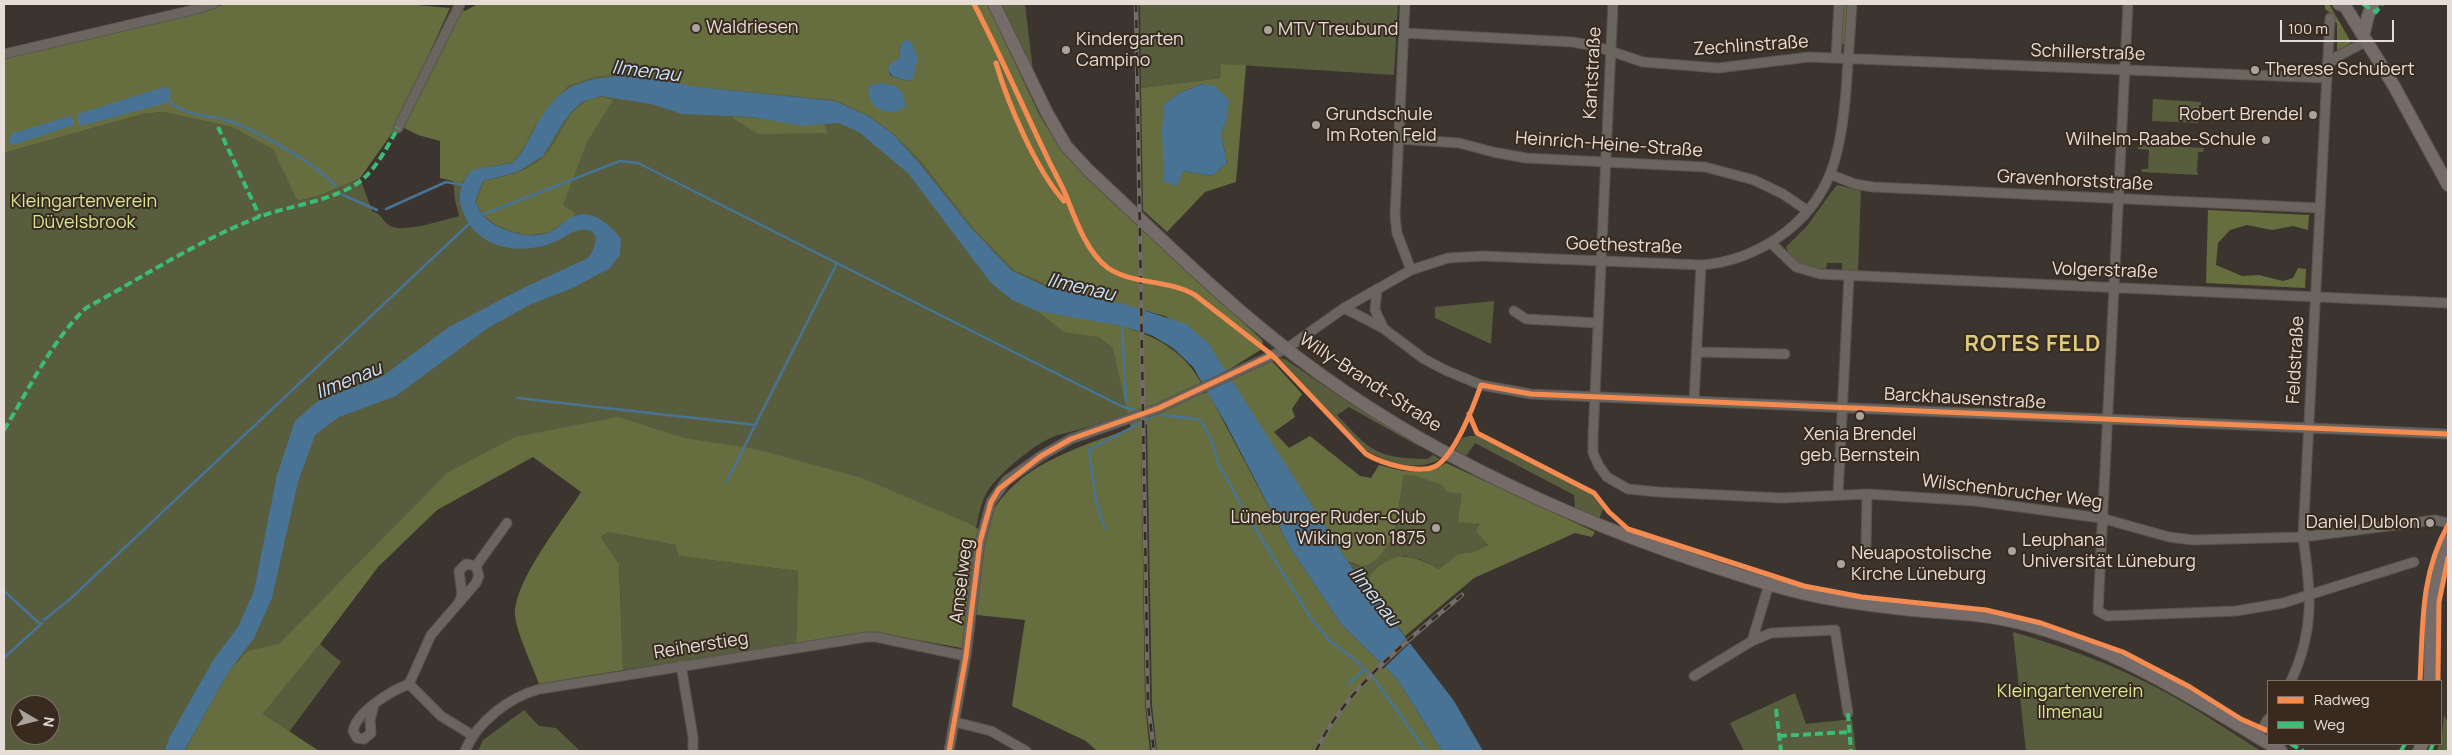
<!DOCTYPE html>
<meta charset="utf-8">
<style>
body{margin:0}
#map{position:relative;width:2452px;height:755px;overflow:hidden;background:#3c352f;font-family:Manrope,sans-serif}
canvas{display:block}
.frame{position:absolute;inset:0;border:5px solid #e6ddd6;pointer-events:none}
.legend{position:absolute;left:2267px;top:680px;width:175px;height:65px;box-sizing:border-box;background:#382a1f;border:1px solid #7e7268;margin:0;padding:6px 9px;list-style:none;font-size:15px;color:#e6ddd6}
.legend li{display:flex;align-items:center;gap:10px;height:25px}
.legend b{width:25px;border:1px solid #7e7268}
.north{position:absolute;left:10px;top:695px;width:50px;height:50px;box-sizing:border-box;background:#382a1f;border:1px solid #7e7268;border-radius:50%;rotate:98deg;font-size:14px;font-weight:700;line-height:20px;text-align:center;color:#e6ddd6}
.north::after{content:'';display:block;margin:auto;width:18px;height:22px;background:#aaa29c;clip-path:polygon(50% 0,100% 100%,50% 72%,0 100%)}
.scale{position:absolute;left:2280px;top:20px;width:114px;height:22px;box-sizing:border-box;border:2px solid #e6ddd6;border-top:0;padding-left:6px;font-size:15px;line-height:18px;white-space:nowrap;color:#e6ddd6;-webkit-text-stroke:4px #382a1f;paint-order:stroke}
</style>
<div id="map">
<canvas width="2452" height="755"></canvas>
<div class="frame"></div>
<ul class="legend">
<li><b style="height:6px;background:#f68b52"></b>Radweg</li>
<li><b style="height:6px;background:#3abd76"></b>Weg</li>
</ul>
<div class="north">N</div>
<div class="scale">100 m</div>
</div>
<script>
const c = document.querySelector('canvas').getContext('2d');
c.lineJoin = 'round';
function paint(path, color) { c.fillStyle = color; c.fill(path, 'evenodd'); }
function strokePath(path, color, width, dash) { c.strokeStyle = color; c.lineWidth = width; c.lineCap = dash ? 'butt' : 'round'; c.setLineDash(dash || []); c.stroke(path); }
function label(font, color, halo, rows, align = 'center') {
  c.font = font + ' Manrope,sans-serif'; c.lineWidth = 4; c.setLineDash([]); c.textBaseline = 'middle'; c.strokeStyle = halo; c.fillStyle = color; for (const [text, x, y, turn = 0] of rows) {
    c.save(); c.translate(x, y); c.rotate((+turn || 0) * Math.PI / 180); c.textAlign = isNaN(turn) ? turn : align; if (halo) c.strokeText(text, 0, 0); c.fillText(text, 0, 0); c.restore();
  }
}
paint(new Path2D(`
 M1001,4H1025L1033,71Z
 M1140,4H1398L1394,75L1222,64L1220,78L1141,88Z
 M556,67L841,88L1131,281L1128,414C1106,421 1084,429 1062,434C1040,438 998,474 987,492C980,504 978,520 975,533L514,440L373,567L224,751H4V153L143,114L163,112L232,127L273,148L297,201L321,195L360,178L372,211C383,214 383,224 393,227C407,232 444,220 459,216L455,200L452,165ZM20,705H50V735H20Z
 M2153,99L2201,102V105H2199L2198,123L2152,121Z
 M2138,145L2204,148L2203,152H2198L2197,172L2198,175L2141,172L2142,169H2148L2149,150L2138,149Z
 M1838,185L1861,191L1858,271L1842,270V263H1827L1826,269C1811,268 1791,264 1786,247L1807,226L1835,187Z
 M1494,301L1491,344L1435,318V307Z
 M1278,358L1285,359L1351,404L1423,445L1420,447L1349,407L1337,415C1371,451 1375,458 1427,459L1433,455L1440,459C1417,473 1385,462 1364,449Z
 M1469,436H1477L1580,487L1592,495L1603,509L1599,519L1575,508L1574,495L1475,443L1466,456L1455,450L1462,438Z
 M1413,474L1442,485L1446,492L1462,494L1488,545L1473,552L1458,554L1439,569L1419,559L1404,556L1364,584L1348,562L1360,566C1375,560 1386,550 1394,536L1404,475Z
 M608,532L675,545L680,556L798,571L796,646L623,670L619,564L601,537Z
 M2013,632C2065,647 2115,665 2163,691C2197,709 2229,731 2261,751H2026Z
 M320,644L341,662L289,732L263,714Z
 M1795,693L1806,724L1852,719L1856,751H1744L1730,723Z
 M524,710L539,726L556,728L580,751H478L483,740Z
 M2444,715L2448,723V751H2437L2439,744H2441Z`), '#585d3e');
paint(new Path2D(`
 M227,4H405L450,8L395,129L360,178L321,195L297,201L273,149L232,127L163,112L143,114L4,153V58Z
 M478,4H987L1040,116L1060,148L1106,196L1261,339L1263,342L1262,349L1225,372L1208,343L1165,316L1048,285L1014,270L973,228L921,161L894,134L868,115L835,100L697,87L624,74L594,77L568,86L557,97L533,129L525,146L513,162L472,170L461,183L440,178V141L418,135L402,127L461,9L465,11ZM901,44L912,79L907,81L891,76L888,70L899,58Z
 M1841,4H1850L1845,44H1840Z
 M2325,4H2329L2351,42L2349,44L2337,51V23L2331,22L2332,14L2325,9Z
 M1221,64L1246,65L1236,182L1205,192L1167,232L1143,210L1141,88L1220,78ZM1203,84L1227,118L1221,134L1227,163L1212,176L1183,171L1164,104L1181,92Z
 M601,97L613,100L587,142L563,205L576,214L549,232L529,235L511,231L497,225L483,215L476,202L484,181C503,177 531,171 544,156C565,135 565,102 601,97Z
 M731,117C763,116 792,126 824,124L827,133L758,134Z
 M2208,210L2309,215L2308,230L2293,226L2272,230L2247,225L2230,230L2218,243L2216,265L2242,276L2259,275L2283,281L2293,278L2298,268L2306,269L2305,288L2206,283Z
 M1037,311C1098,322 1169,323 1202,384L1194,388L1198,395L1208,392L1291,549L1341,624L1397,679L1442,751H1157L1152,705L1147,424L1141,425L1145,705L1150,751H1097L1086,741L1012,706L1025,620L968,614L962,648L873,632L796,646L798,571L679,556L675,545L608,532L601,537L619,564L623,670L539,684C533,667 516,631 515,615C514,581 562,522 581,492L533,457L437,510L378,567L320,644L263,714L319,751H185L229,671L248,651L279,644L447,473L515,437L618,417L684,438L755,449L862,478L970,524L986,534C989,525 991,513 996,506C1026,461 1084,446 1131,428L1113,348L1099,337L1064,332Z
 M1272,361L1302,394L1292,409L1295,417L1274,432L1289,448L1310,436L1360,476L1371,478L1379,465C1402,471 1425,478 1446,463L1595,532L1592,537L1575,533L1474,578L1405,636L1364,584C1368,579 1372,573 1377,568C1399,549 1416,557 1439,569L1458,554L1473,552L1488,545L1476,531L1479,524L1458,522L1462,494L1446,492L1442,485L1413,475H1404L1394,536C1388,546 1375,565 1363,566C1358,566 1353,562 1348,562L1230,380Z`), '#666e3f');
paint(new Path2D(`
 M904,40L911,42L918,57L913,79L907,81L892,76L888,70L890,64L899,58L901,44Z
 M623,76L667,81L697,87L835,101L868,116L893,134L919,163L972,229L1012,271L1047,287L1124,304L1186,324L1208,343L1348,562L1454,701L1483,751H1442L1397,679L1341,624L1291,549L1226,424L1193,367L1173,348L1151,335L1122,326L1037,311L1012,300L991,283L908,173L859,132L838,123L802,126L752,117L682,114L651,104L601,96L582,102L572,111L563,123L543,156L517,172L483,181L475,202C478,206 480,212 483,216C498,231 528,240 548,233C558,229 565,219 575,216C593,209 611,226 621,239L620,255L610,268L575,287L529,305L488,328L396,396L339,417L315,435L298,482L272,598L254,638L229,671L184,751H165L169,738L214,659L238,627L254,591L277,475L295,421L318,401L383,376L449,327L521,289L588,258C597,247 602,227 580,230C571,231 561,240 552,243C520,255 478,249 464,214C456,196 460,184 472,170L513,163C523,152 527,143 534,130C556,88 577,78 623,76Z
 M883,83L895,86L904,94L905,107C890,120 862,106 870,85Z
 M1203,84L1215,86L1229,100L1227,118L1221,134L1227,163L1212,176L1183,171L1177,186L1164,182L1162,132L1164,104L1181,92Z
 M164,87L171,90L170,102L81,126L78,121V114Z
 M70,116L74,120V125L13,145L8,141L11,134Z`), '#487394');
paint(new Path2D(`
 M1408,637L1412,641L1383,669L1379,665Z`), '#3c352f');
strokePath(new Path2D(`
 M170,102C188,118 214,114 235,123C267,137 312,161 336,186
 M343,195L377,210
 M386,209L446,182L463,185
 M479,216L620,161L638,163L1121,406L1134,410
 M1122,325L1126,401
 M517,398L756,425
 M1161,415L1197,419L1202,422L1214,446L1217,461L1245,512L1312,620L1330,641L1356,661L1375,680L1426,751
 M727,481L837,263
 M1105,529L1096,500L1089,450L1157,414
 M4,591L40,624
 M44,620L70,599L469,224
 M4,658L42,623
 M1348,684L1365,669`), '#487394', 2.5);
const street = new Path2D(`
 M1405,4L1395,216L1397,233L1411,270
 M1613,4L1593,437V453L1599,466L1607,477L1628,489L1659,492L1782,498L1867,494L1975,501L2101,518L2169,537L2193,540L2303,537L2435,520L2448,523
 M2128,4L2098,611L2107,616L2236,611L2283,603L2414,562
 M1404,33L1572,42L1595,46L1643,62L1718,68L1809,57L2325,78
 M4,54L197,9L213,4
 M1836,58L1839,4
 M2327,66L2338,56L2367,41
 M398,128L460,4
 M1398,139L1459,143L1493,152L1526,158L1705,167L1754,180L1783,194L1808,211
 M1832,175L1855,184L1873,187L2320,208
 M1771,243L1796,267L1820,274L2448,303
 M1377,289L1375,310L1383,327
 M1344,308L1383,328L1424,359L1445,370L1481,385L1531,394L2448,434
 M1514,311L1526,319L1598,323
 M1697,352L1785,354
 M1694,401L1701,265
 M1838,495L1849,276
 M1866,547L1867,494
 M476,566L507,523
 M459,602L462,595L459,571L466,564L476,566L479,576L476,583L431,635L409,684L441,716L472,735
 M1752,641L1771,633L1835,630L1848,713
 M681,665L693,737V751
 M1694,676L1752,641L1769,584
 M2291,681C2315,630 2311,591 2303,537L2330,18
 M374,704L370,721L371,733L364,739L357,738L353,731C357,711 391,691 409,684
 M955,722L991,731L1026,751
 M2257,737L2268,719
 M465,751C477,722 509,697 540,689L866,637H876L966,656
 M949,751L966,656L980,542L991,502L1006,481L1041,456L1071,439L1159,408L1286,349L1344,308L1411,270L1448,258L1482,256L1701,265C1730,263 1754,254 1779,237C1832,200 1841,152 1846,91C1848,62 1850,33 1852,4`);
const secondary = new Path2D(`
 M994,4L1047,113L1066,146L1089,171C1157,234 1223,301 1297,357C1437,464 1604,535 1772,585C1818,599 1864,605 1912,610C1948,613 1985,614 2020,623C2116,647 2197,701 2281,751
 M2339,4L2345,6L2394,86L2448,185
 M2363,36L2368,16L2373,4
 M2430,681C2431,634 2427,585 2448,541
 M2419,751L2422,744`);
strokePath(street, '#59534d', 11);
strokePath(secondary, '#59534d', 14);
strokePath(street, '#6a655f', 9);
strokePath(secondary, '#756b68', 12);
const rail = new Path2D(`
 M1136,4L1148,705L1154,751
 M1316,751C1345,689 1410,638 1462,595`);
strokePath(rail, '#726d69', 4.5);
strokePath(rail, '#382a1f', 2.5, [8]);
strokePath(new Path2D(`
 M2363,4L2376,12L2382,4
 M218,127L260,217
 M4,430C28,391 52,340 86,308C141,278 196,242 254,219C288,205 327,203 358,183C376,170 387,147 398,128
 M1776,709L1781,751
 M1848,713L1851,751
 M1779,736L1850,732
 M2291,744L2303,751
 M2401,751L2405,744
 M2430,751L2433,744`), '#3abd76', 4, [8, 4]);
strokePath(new Path2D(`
 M974,4C1000,54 1022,105 1046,155C1052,168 1059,180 1065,193C1075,218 1086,252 1108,268C1133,285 1168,279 1195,295L1272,355L1366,454C1381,463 1419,475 1436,466C1455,455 1474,405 1481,385L1531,394L2448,434
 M996,63C1008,104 1036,170 1064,201
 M1469,414L1477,433L1594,493L1609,512L1628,529L1804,586L1862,597L1986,610L2041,623L2123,652L2190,687L2241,719L2268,731
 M2420,681C2423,626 2420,575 2448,525
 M2438,681L2439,602L2448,558
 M949,751L966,656L980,542L991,502L999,489L1041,456L1071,439L1159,408L1272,355`), '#f68b52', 5);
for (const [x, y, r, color] of [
 [696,28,5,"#aaa29c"],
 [1268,30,5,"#aaa29c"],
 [1066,50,5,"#aaa29c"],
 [2255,70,5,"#aaa29c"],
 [2313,115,5,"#aaa29c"],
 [1316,125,5,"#aaa29c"],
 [2266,140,5,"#aaa29c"],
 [1860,416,5,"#aaa29c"],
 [2430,523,5,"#aaa29c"],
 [1436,528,5,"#aaa29c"],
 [2012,551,5,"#aaa29c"],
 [1841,564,5,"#aaa29c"]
]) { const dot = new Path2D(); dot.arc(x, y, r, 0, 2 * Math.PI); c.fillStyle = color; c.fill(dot); strokePath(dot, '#382a1f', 2); }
label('18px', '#e6ddd6', '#382a1f', [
 ["Waldriesen",706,28],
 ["MTV Treubund",1278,30],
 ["Kindergarten",1076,40],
 ["Campino",1076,61],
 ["Therese Schubert",2265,70],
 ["Grundschule",1326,115],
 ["Im Roten Feld",1326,136],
 ["Robert Brendel",2303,115,"right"],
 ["Wilhelm-Raabe-Schule",2256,140,"right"],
 ["Xenia Brendel",1860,435,"center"],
 ["geb. Bernstein",1860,456,"center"],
 ["Lüneburger Ruder-Club",1426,518,"right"],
 ["Wiking von 1875",1426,539,"right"],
 ["Daniel Dublon",2420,523,"right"],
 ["Leuphana",2022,541],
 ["Universität Lüneburg",2022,562],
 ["Neuapostolische",1851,554],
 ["Kirche Lüneburg",1851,575]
], 'left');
label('18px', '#e6ddd6', '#382a1f', [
 ["Zechlinstraße",1751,46,-4],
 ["Schillerstraße",2088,53,2],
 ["Kantstraße",1593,73,-87],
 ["Heinrich-Heine-Straße",1609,145,4],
 ["Gravenhorststraße",2075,181,3],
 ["Goethestraße",1624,246,2],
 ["Volgerstraße",2105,271,2],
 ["Feldstraße",2296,360,-87],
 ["Willy-Brandt-Straße",1370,383,33],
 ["Barckhausenstraße",1965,399,3],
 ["Wilschenbrucher Weg",2012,492,7],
 ["Amselweg",962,581,-83],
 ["Reiherstieg",701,646,-9]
]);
label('18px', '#d6e795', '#382a1f', [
 ["Kleingartenverein",84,202],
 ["Düvelsbrook",84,223],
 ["Kleingartenverein",2070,692],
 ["Ilmenau",2070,713]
]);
label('italic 19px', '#c9e5fb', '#382a1f', [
 ["Ilmenau",646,72,7],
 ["Ilmenau",1081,288,13],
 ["Ilmenau",349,381,-22],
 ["Ilmenau",1374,597,52]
]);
c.letterSpacing = '1px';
label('bold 22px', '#ddcb7e', '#382a1f', [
 ["ROTES FELD",2033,345]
]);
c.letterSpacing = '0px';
</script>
